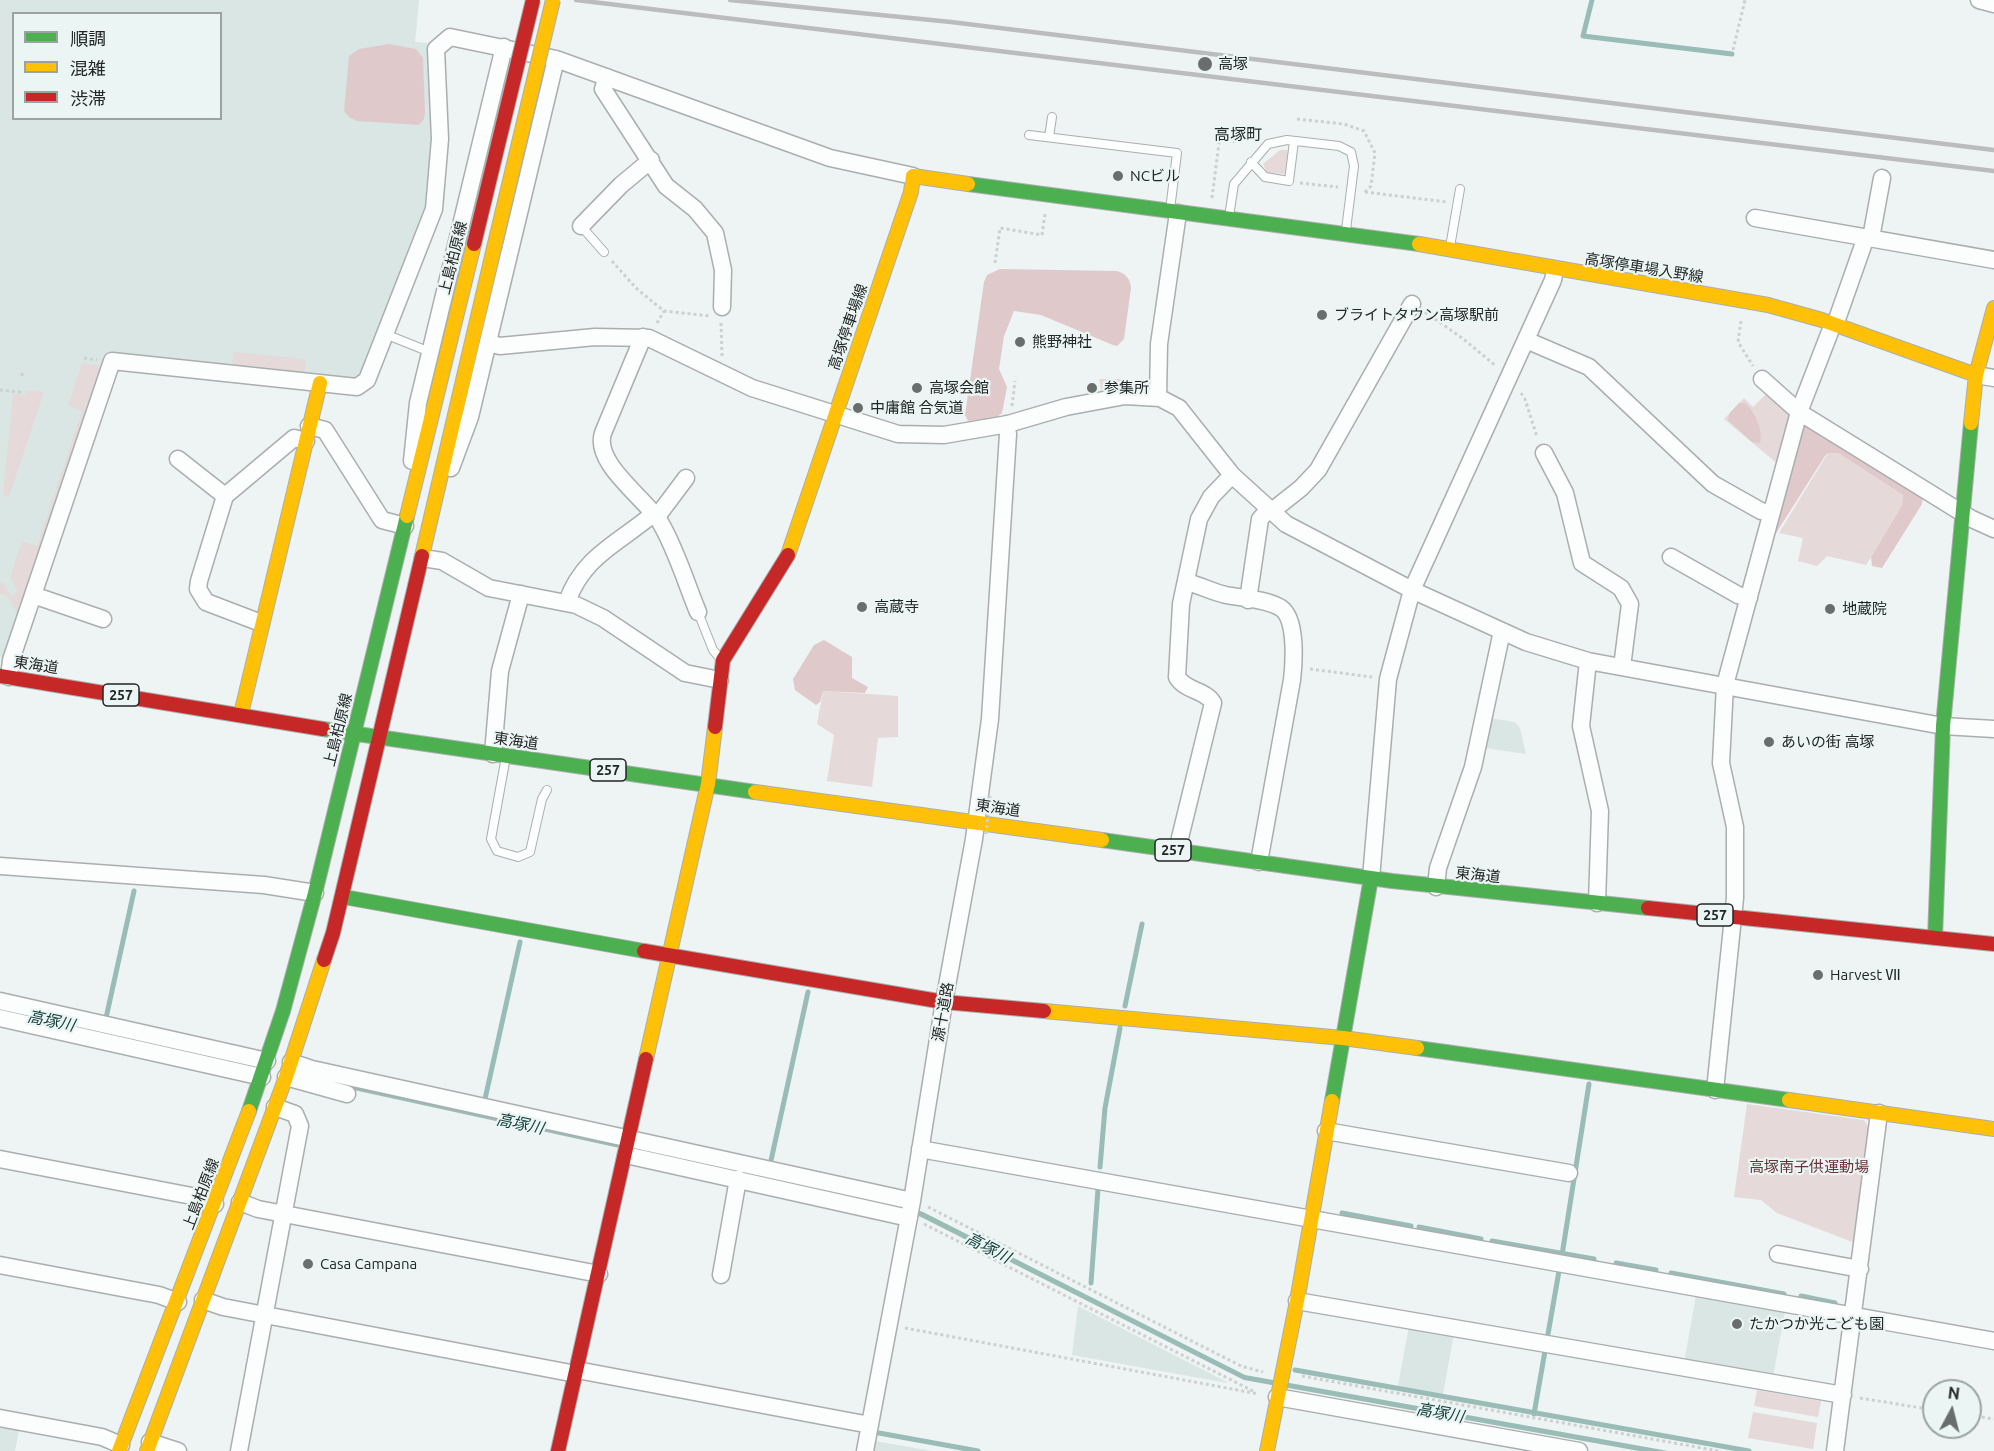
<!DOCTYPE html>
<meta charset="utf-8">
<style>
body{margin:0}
#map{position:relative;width:1994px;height:1451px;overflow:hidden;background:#eef3f3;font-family:Ubuntu,"Noto Sans JP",sans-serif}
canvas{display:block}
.legend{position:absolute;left:12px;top:12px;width:210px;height:108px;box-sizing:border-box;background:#ebf6f4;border:2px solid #9ba3a1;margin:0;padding:8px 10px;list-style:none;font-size:18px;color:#222625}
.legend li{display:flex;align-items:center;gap:12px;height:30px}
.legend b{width:30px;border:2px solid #9ba3a1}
.north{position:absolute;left:1922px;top:1379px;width:60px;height:60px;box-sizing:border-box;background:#ebf6f4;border:2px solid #9ba3a1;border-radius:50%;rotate:7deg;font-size:16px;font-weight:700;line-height:24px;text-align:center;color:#222625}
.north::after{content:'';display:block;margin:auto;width:21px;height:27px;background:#696e6d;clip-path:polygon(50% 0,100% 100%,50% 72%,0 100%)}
</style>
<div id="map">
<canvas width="1994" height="1451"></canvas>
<ul class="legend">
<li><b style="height:8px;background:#4caf50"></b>順調</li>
<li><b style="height:8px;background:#ffc107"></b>混雑</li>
<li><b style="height:8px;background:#c62828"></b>渋滞</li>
</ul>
<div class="north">N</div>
</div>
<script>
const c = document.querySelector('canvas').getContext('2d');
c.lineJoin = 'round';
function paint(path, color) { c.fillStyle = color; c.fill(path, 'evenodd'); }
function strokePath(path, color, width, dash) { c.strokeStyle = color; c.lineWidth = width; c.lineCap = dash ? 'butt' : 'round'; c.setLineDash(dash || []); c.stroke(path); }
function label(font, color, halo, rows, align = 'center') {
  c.font = font + ' Ubuntu,"Noto Sans JP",sans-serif'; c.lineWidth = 4.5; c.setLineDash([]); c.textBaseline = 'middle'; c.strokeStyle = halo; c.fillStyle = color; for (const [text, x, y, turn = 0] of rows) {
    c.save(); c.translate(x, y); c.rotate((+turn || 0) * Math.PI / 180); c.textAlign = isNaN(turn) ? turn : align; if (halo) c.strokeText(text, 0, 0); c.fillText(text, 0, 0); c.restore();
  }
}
paint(new Path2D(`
 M0,0H419L415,42L427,43L431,139L425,207L359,376L351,381L107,356L5,658L0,657ZM14,14H220V118H14Z
 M1490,718L1515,722L1520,728L1526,754L1485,748Z
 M1696,1295L1785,1311L1773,1377L1684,1363Z
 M1078,1306L1227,1382V1383L1072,1355Z
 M1409,1326L1454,1333L1443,1394L1398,1386Z
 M0,1426L19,1430L15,1451H0Z
 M875,1441L932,1451H873Z`), '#d9e6e4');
paint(new Path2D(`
 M1280,150H1288L1285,174L1267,173L1263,164Z
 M233,352L306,359L304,376L232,368Z
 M82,363L103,366L19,616L7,596L0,594V584L3,582L11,596L18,592L10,578L22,541L37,546L82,411L68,405Z
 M1099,379H1125V390L1102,394Z
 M25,390L44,392L9,497L3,496L13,394L25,395Z
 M1768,392L1791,412L1779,465L1724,419L1744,398L1753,407Z
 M1828,453H1838L1903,495L1902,505L1866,565L1827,556L1817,566L1798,561L1803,538L1779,533Z
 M823,691L898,696V737L878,738L872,787L827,781L834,735L817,724Z
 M1747,1104L1864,1120L1869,1127L1855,1243L1777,1213L1761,1200L1734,1197Z
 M1757,1390L1821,1401L1818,1417L1754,1406Z
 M1753,1412L1817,1423L1813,1449L1748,1438Z`), '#e5d9da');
paint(new Path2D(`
 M389,44L416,49L423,58L425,112L424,119L419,125L357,121L349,117L344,111L349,56L359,49Z
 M1000,269L1117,271C1126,274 1130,278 1131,288L1124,339L1117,346L1113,345L1041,315L1014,311L1004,336L999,369L1007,387L1002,413L996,418L968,421L965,415L984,282L987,275Z
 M1739,403H1745C1754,410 1764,432 1760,443L1752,442L1728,420L1729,414Z
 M1807,425L1923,496L1922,504L1882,568L1872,566L1871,557L1902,505L1903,495L1838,453H1828L1825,456L1771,541L1802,427Z
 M824,640L852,657V678L868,687L865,693L823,691L820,702L816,705L795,690L793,679L814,645Z`), '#dfc9cb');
paint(new Path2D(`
 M310,1075L900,1204L923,1212L1245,1375L1668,1451H1639L1244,1380L921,1217L899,1209L308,1080Z`), '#99bcb6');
strokePath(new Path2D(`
 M1592,0L1583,36L1732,54
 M1125,1006L1142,924
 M106,1018L134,891
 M485,1099L520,942
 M770,1165L808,992
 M1100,1167L1105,1108L1120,1028
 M1342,1213L1411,1226
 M1419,1227L1481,1239
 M1492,1241L1594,1259
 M1562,1255L1589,1084
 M1616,1263L1656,1270
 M1671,1273L1784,1294
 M1091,1283L1098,1189
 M1801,1296L1835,1303
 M1548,1334L1559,1271
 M1295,1370L1749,1451
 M1534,1414L1545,1351
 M879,1433L978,1451`), '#99bcb6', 5);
strokePath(new Path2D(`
 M0,1010L110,1034`), '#99bcb6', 32);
const lane = new Path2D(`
 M1029,135L1177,153L1170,210
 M1049,137L1052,117
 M1251,162L1265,177L1289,181L1294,141
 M1229,217L1234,184L1268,144L1287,140L1339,146L1351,152L1354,166L1346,230
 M581,226L604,252
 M1450,247L1460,189
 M385,334L430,352
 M698,612L713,650L720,658
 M505,762L491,839L497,851L518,857L530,852L542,799L547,790`);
const street = new Path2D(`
 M1979,0L1994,4
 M607,77L603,89L666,186L695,209L715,233L723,270L722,307
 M1755,218L1994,260
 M581,226L621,185L651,160
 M1871,238L1882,178
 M1835,325L1866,237
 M643,337L603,433C593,463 645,498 660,522C676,549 686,583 698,612
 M1526,340L1589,367L1713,484L1761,511L1771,513
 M488,343L500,346L595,337L649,338L752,388L898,434L944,435L1008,424L1066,407L1125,396L1160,398L1179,408L1232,475L1286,524L1412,590L1526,642L1588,661L1943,726L1994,729
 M1976,375L1994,378
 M1762,379L1799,412L1972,519L1994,529
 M1158,398L1159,344L1178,213
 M309,426L325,430L382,520L405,526
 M1544,453L1565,493L1582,563L1621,588L1630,604L1622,667
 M178,459L225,496
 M412,461L418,403L504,47
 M451,468L470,417L556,59
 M1272,511L1301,488L1318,470L1412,304
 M656,518L686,478
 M1671,557L1738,595L1749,598
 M423,558L442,561L489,588L576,605L603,618L685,673L720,680
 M1186,582C1200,585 1212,592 1226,595C1242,598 1267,599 1281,608C1297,619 1294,663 1292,680L1259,862
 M33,595L103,619
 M1248,600L1260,519L1269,509
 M567,602C583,556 619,543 653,514
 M261,623L206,602L198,589L199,581L225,496L294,438L306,441
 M1588,661L1581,726L1600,811L1597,903
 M9,677L11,660L112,361L357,387L367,380L434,209L440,139L436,49L450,37L556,59L830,158L913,176
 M493,754L500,671L521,594
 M1177,850L1213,703C1206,690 1185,691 1177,677L1181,604L1199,519L1211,497L1232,475
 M0,866L264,885L315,893
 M1371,878L1388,679L1412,590L1553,280L1555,270
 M1436,887L1438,868L1473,767L1502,631
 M0,1001L267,1061
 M0,1018L262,1077
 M291,1062L312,1069L912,1201
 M286,1077L347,1094
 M1715,1090L1735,898V827L1721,763L1725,685L1799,412L1833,324
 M1326,1131L1569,1173
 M920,1149L1994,1341
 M626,1155L909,1218
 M0,1159L197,1197L215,1204
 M240,1202L258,1209L599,1274
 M1778,1254L1860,1269
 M0,1265L159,1295L178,1302
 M721,1275L738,1179
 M203,1300L223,1307L576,1374
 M1297,1301L1843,1395
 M577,1370L870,1425
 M1277,1397L1579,1451
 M0,1418L102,1437L121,1445
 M150,1442L178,1451
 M239,1451L300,1126L295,1114L275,1107
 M865,1451L912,1201L944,1002L974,839L990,719L1008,434L1006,424
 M1835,1451L1879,1113`);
const fast = new Path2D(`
 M968,184L1419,244
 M323,729L755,792
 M1102,840L1392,881L1648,908
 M344,897L644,951
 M1935,938L1943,726L1971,423
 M1417,1048L1789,1100
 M1332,1101L1371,878
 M249,1111L283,1011L315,893L407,516`);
const slow = new Path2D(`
 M1419,244L1768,305L1822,320L1976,375
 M1971,423L1976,375L1994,308
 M407,516L474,244
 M788,555L911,192L913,176L968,184
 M422,556L494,248
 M241,714L320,383
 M755,792L1102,840
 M1044,1011L1343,1038L1417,1048
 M646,1059L708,784L715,727
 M1789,1100L1994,1129
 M119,1451L249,1111
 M147,1451L286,1077L324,960
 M1267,1451L1297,1301L1332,1101`);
const jam = new Path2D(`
 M0,676L323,729
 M715,727L723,660L788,555
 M1648,908L1994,944
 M644,951L944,1002L1044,1011
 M324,960L333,933L422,556
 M558,1451L646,1059`);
strokePath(lane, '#aaaeae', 10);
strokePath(street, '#aaaeae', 19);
strokePath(fast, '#aaaeae', 16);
strokePath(slow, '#aaaeae', 16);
strokePath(jam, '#aaaeae', 16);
strokePath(new Path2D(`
 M1733,50L1745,0
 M1297,119L1344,124L1364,131L1375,153L1371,186L1364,193
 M1236,134L1241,135
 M1234,143L1235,139
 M1300,183L1338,187
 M1365,192L1447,202
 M1212,198L1220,135
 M612,261L637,289L664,311L710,316
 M995,263L1000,228L1042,235L1045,214
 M1425,312L1462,338L1496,366
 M1741,321L1738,342L1753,366
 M657,323L664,311
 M721,323L722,356
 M84,358L97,360
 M22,376V373
 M0,390L20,392V389
 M1521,393L1525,399L1537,437
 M1012,406L1015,381
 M1310,669L1372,677
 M928,1207L1241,1366L1263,1372
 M924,1224L1253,1391
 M905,1328L1259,1394
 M1302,1376L1719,1451
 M1860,1398L1934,1410
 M1970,1415L1994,1419`), '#cdd0cf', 3, [3, 3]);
strokePath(lane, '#fcfdfd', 8);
strokePath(street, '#fcfdfd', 16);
strokePath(fast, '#4caf50', 14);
strokePath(slow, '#ffc107', 14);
strokePath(jam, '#c62828', 14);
strokePath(new Path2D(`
 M576,0L1994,171
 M730,0L951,22L1994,150`), '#bbbcbc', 4.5);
const slowBridge = new Path2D(`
 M494,248L553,0`);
const jamBridge = new Path2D(`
 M474,244L533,0`);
strokePath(slowBridge, '#aaaeae', 16, []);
strokePath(jamBridge, '#aaaeae', 16, []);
strokePath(new Path2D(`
 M986,834L990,796`), '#cdd0cf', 3, [3, 3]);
strokePath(slowBridge, '#ffc107', 14);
strokePath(jamBridge, '#c62828', 14);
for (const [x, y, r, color] of [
 [1205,64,8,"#696e6d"],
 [1118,176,6,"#696e6d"],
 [1322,315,6,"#696e6d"],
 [1020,342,6,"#696e6d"],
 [917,388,6,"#696e6d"],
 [1092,388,6,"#696e6d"],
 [858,408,6,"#696e6d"],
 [862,607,6,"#696e6d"],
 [1830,609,6,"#696e6d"],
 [1769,742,6,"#696e6d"],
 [1818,975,6,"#696e6d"],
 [308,1264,6,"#696e6d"],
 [1737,1324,6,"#696e6d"]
]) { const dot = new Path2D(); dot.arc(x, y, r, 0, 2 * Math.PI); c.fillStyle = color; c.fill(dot); strokePath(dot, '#ebf6f4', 2); }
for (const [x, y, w] of [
 [121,695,36],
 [608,770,36],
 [1173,850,36],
 [1715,915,36]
]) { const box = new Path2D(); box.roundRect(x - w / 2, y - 11, w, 22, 4.5); c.fillStyle = '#ebf6f4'; c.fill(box); strokePath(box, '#222625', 1.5); }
label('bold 14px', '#222625', null, [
 ["257",121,695],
 ["257",608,770],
 ["257",1173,850],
 ["257",1715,915]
]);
label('15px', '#222625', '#ebf6f4', [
 ["高塚",1218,64],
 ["NCビル",1130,176],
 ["ブライトタウン高塚駅前",1334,315],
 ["熊野神社",1032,342],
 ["高塚会館",929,388],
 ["参集所",1104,388],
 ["中庸館 合気道",870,408],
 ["高蔵寺",874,607],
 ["地蔵院",1842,609],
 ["あいの街 高塚",1781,742],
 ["Harvest Ⅶ",1830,975],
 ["Casa Campana",320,1264],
 ["たかつか光こども園",1749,1324]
], 'left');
label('15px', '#222625', '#ebf6f4', [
 ["上島柏原線",453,258,-76],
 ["高塚停車場入野線",1644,268,9],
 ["高塚停車場線",848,327,-71],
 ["東海道",36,665,9],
 ["上島柏原線",338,730,-76],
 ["東海道",516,741,8],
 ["東海道",998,808,8],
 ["東海道",1478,875,6],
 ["源十道路",943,1012,-80],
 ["上島柏原線",201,1194,-69]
]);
label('15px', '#693139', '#ebf6f4', [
 ["高塚南子供運動場",1809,1167]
]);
label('16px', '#232b2a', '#ebf6f4', [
 ["高塚町",1238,135]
]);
label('italic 16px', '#113d38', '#ebf6f4', [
 ["高塚川",51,1021,12],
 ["高塚川",520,1124,12],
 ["高塚川",988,1248,27],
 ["高塚川",1440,1413,10]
]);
</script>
